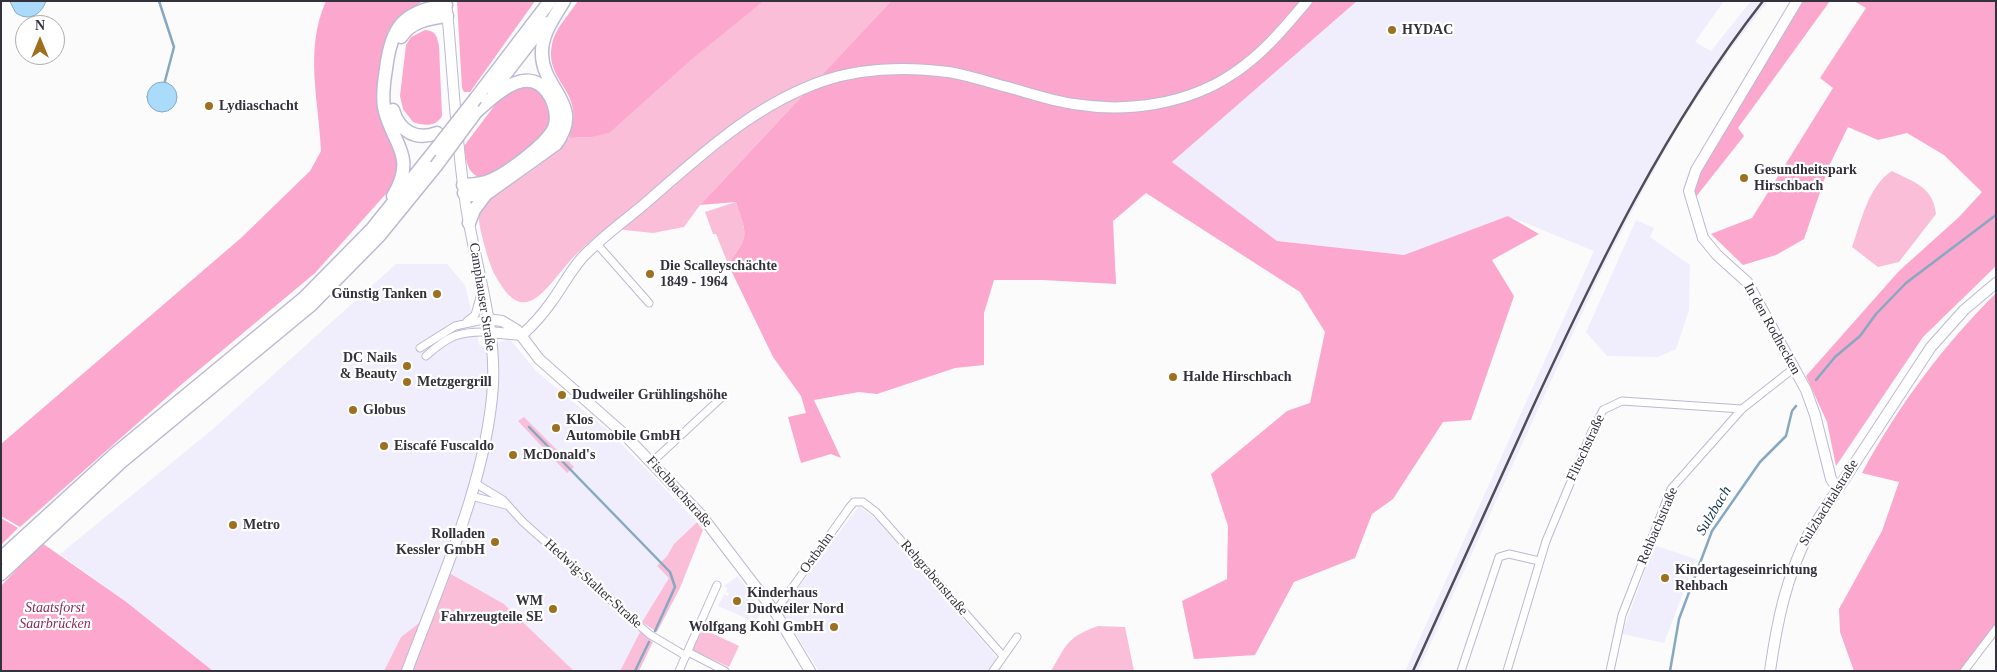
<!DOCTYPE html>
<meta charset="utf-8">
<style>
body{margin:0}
#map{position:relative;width:1997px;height:672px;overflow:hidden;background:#fbfbfb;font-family:Georgia,serif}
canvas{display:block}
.frame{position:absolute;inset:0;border:2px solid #33313c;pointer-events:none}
.north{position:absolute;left:15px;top:15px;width:50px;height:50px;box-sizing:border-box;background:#fff;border:1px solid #adadb1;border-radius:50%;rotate:0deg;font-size:14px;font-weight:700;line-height:20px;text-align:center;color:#33313c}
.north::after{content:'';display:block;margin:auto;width:18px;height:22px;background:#9d7020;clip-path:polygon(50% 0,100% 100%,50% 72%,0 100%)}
</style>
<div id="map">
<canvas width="1997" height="672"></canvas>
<div class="frame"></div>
<div class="north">N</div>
</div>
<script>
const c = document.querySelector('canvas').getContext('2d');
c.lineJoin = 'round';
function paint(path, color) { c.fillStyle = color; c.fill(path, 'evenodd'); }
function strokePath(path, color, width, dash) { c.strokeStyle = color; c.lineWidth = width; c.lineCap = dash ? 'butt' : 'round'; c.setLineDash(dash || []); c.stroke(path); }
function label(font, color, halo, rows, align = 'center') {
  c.font = font + ' Georgia,serif'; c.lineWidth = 4.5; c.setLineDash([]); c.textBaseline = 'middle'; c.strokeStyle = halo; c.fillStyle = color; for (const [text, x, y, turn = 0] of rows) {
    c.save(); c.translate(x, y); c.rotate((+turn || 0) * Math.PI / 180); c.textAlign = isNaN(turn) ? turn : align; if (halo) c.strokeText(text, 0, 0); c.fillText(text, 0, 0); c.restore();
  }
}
paint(new Path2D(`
 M1357,1H1724L1695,42L1711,51L1751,1H1768L1730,50L1678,127L1639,198L1602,270L1418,671H1405L1594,251L1508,216L1404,255L1277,241L1172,162Z
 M1636,220L1654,228L1650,237L1690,265L1689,310L1676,349L1658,357L1607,356L1586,332Z
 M396,264H447L465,285L480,347L510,339L535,370L614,436L697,522L674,544L667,556L657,566L670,578L642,622L640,632L620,671H574L504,604L431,615L401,637L384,671H213L125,601L60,554L213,429Z
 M859,506L876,519L993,653L1001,665L997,671H819L781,611Z
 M1654,545L1696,559L1664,643L1622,634Z
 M738,576L761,610L757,620L751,617L750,620L718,606L724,594L728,596L729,594L726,592L727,588L724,586Z`), '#f0eefc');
paint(new Path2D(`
 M764,1H891L700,205L684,227L653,233L606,228C591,240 576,253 564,268C539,298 521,324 495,275C490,267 479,229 479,219C479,215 481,209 482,204C511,183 546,165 569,138L591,137Z
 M1892,171C1913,182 1933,186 1936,214L1899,262L1878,267L1852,247C1861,222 1868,186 1892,171Z
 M736,202C747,237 750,234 728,264L716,234H713L705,212Z
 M524,417L574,467L567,473L518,421Z
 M697,522L703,530L680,588L657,632L642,622L669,578L657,566L667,556L674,544Z
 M449,573L504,604L574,671H384L401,637L431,614Z
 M1098,626L1125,627L1134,671H1051C1067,644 1067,637 1098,626Z
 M703,629L739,646L729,667L692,650Z
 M640,632L653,642L639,671H620Z`), '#fbbed8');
paint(new Path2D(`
 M326,1H423L396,19L388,31L380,65L377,103L381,119L396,155L397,167L393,186L315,273L182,384L20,527L1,516V444L241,238L310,171L321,151C319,101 304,50 326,1Z
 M457,1H535L470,92H464L462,88Z
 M578,1H764L693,58L609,133L591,137L569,138C588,88 541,84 553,40C557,27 570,13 578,1Z
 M891,1H1357L1172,162L1277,241L1404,255L1508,216L1539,234L1492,260L1514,296L1471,420L1443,422L1393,499L1372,514L1355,558L1294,582L1255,655L1194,659L1182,601L1227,579L1228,526L1211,474L1287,411L1310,403L1325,332L1300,292L1146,193L1113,221L1116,284L1043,280H994L984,313V365L955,368L877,394L859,392L814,400L841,458L831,454L801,463L788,417L806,413L801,396L773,357L728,264C750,234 747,237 736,202L700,205Z
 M1800,1H1830L1738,128L1744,136L1695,198L1693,190L1699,170L1764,66Z
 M1854,1H1996V266L1923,337L1836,466L1827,422L1806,376L1899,271L1959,217L1982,192L1944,155L1907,133L1878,140L1848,127L1829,166L1804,239L1776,255L1743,265L1711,234L1752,218L1833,88L1820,78L1866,8Z
 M425,30C436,31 437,36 439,46L442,116C436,127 424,126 413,122L403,109L400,96L406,45L411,37Z
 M524,86C536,89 542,93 547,105C549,109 552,115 552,120C549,140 500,166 484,178C467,176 466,160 464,146L504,93Z
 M1996,293V629L1964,671H1854L1840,632L1839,609L1882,531L1899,482L1862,473C1898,406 1942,347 1996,293Z
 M1,518L18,528L1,545Z
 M42,543L125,601L213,671H1V586Z`), '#fca7cd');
const water = new Path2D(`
 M10,1H46C41,15 29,22 16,13Z
 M147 97a15 15 0 1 1 30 0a15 15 0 1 1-30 0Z`);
paint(water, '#abdbfa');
strokePath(water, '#87a8c1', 1);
strokePath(new Path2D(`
 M159,1L174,47L165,81
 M1816,380L1835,357L1860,336L1876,314L1906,283L1996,215
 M529,427L670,572L675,587L655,631
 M635,671L649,642
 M1670,671L1679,619L1712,531L1760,462L1786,436L1792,411L1796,406`), '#87a8c1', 2.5);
const street = new Path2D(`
 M597,244L649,303
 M467,321L475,315L482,290
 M420,348L455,326L488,319
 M426,356C448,336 459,331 489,332
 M652,462L721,398
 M475,483L503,500L523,522L649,634L686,656
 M471,496L506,505
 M775,612L849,508L854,502H863L876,512L1003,656
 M688,652L725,671
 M679,671L717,585
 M993,671L1017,637
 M1461,671L1499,557L1509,554L1539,561
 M1507,671L1546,541L1592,431L1603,410L1622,401L1742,409
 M1610,671L1622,615L1671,489L1742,409L1794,368
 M1964,671L1996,629`);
const secondary = new Path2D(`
 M1797,1L1696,170L1689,191L1703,238L1717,255L1747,282L1794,368L1806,390L1815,415L1831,479L1837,488
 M488,319L502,321L517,330L539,359L624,434L701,515L775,612L810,671
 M489,332L522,335
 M522,335C533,325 543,314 552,301C562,287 570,272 581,259C601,237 626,220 648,201C702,154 754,105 823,81C862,68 908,67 948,72C969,75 990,83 1011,88C1032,94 1053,101 1074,104C1128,113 1189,104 1234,73C1263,54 1285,27 1307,1
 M407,671C440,582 487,480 493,385C496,325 475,264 466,206C456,141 453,75 447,10
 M1770,671C1777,622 1786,577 1809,533L1931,347L1964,310L1996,283`);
const highway = new Path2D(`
 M401,37C411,21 430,18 447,16
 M493,90L545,23
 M476,98L550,1
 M393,110C399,131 416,141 437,133
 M463,185C471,185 478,184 486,182C504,176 546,145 554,128C558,118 555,107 551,98C530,60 496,94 476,112
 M464,193L470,195L486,194
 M393,196C418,155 391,143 384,107C382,94 384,81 386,69C391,27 403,11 446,5
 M469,223L474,210L486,194L556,144C585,105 543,90 542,55C541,34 554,18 564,1
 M1,558L115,454L304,298L372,229L436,149
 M1,574L121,462L311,305L379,236L436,166`);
strokePath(street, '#beb8d3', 9);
strokePath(secondary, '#beb8d3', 12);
strokePath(highway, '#beb8d3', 15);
strokePath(street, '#fff', 7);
strokePath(secondary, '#fff', 10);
strokePath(highway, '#fff', 12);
strokePath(new Path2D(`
 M1413,671C1452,584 1492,498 1531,411C1597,268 1665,126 1763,1`), '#4f4e57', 2.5);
const highwayBridge = new Path2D(`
 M436,149L476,98
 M436,166L476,112`);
strokePath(highwayBridge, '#beb8d3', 15, []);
strokePath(highwayBridge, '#fff', 12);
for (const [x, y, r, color] of [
 [1392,30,5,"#9d7020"],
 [209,106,5,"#9d7020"],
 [1744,178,5,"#9d7020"],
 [650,274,5,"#9d7020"],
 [437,294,5,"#9d7020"],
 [407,366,5,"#9d7020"],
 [1173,377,5,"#9d7020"],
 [407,382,5,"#9d7020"],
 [562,395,5,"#9d7020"],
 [353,410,5,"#9d7020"],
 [556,428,5,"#9d7020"],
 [384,446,5,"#9d7020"],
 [513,455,5,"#9d7020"],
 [233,525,5,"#9d7020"],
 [495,542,5,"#9d7020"],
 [1665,578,5,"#9d7020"],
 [737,601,5,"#9d7020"],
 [553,609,5,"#9d7020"],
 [834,627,5,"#9d7020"]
]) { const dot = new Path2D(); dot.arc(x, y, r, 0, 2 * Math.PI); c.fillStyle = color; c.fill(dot); strokePath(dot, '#fff', 2); }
label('bold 14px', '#33313c', '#fff', [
 ["HYDAC",1402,30],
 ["Lydiaschacht",219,106],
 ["Gesundheitspark",1754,170],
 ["Hirschbach",1754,186],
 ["Die Scalleyschächte",660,266],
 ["1849 - 1964",660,282],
 ["Günstig Tanken",427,294,"right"],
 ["DC Nails",397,358,"right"],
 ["& Beauty",397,374,"right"],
 ["Halde Hirschbach",1183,377],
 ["Metzgergrill",417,382],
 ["Dudweiler Grühlingshöhe",572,395],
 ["Globus",363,410],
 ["Klos",566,420],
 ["Automobile GmbH",566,436],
 ["Eiscafé Fuscaldo",394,446],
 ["McDonald's",523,455],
 ["Metro",243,525],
 ["Rolladen",485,534,"right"],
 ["Kessler GmbH",485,550,"right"],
 ["Kindertageseinrichtung",1675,570],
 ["Rehbach",1675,586],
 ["Kinderhaus",747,593],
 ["Dudweiler Nord",747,609],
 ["WM",543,601,"right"],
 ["Fahrzeugteile SE",543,617,"right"],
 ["Wolfgang Kohl GmbH",824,627,"right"]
], 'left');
label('14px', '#33313c', '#fff', [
 ["Camphauser Straße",482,297,81],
 ["In den Rodhecken",1772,329,61],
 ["Flitschstraße",1586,448,-65],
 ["Fischbachstraße",679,492,48],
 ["Sulzbachtalstraße",1829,503,-58],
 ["Rehbachstraße",1658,526,-67],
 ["Ostbahn",817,553,-54],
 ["Rehgrabenstraße",934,578,49],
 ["Hedwig-Stalter-Straße",593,584,42]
]);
label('italic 14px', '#89295c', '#fff', [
 ["Staatsforst",55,608],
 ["Saarbrücken",55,624]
]);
label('italic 15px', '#12374c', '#fff', [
 ["Sulzbach",1714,511,-59]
]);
</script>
